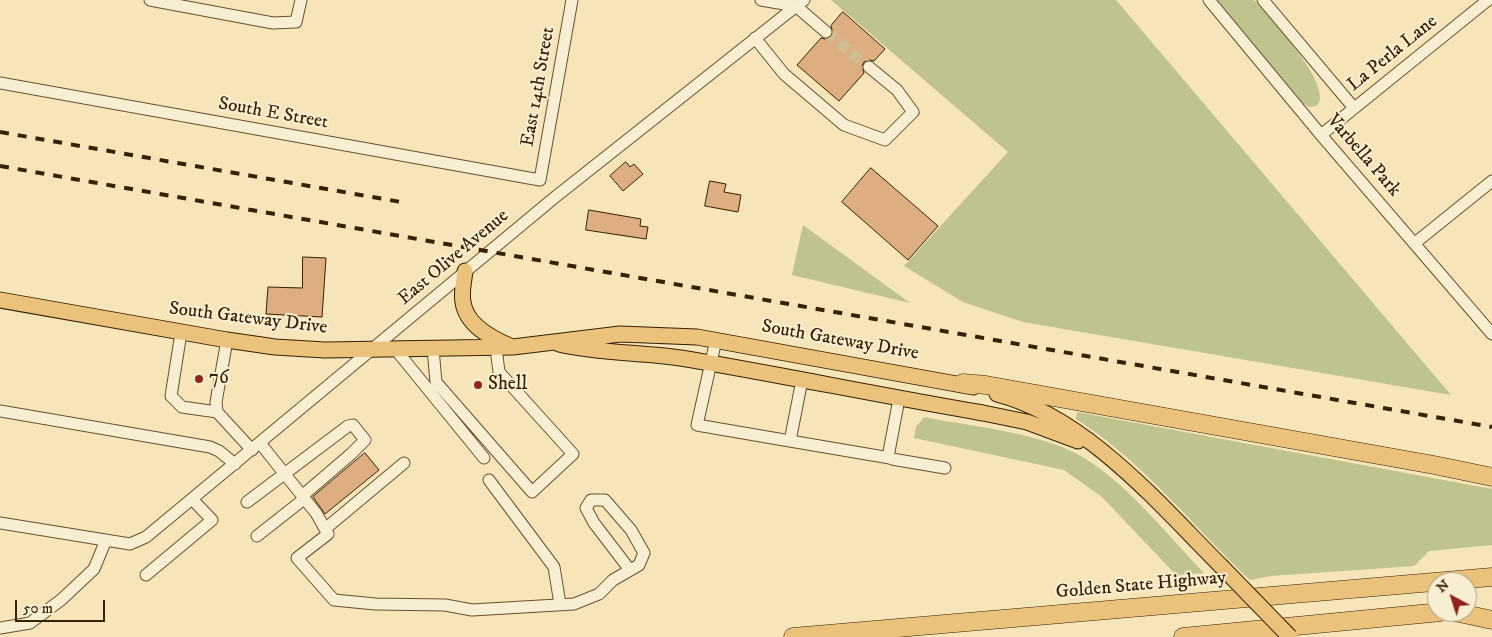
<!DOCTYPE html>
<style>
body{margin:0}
#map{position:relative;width:1492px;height:637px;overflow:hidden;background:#f5e5b8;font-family:"IM FELL DW Pica",serif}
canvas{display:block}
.north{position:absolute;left:1427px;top:572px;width:50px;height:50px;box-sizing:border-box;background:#f8eed1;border:1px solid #aa9c7e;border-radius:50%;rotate:320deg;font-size:14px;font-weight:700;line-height:20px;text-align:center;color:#362101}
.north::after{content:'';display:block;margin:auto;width:18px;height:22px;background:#8f2418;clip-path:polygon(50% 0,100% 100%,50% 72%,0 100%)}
.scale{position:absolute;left:15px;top:600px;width:90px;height:22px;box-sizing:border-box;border:2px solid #362101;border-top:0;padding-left:6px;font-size:15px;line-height:18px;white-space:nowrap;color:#362101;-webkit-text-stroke:4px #f8eed1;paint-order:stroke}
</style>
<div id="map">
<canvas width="1492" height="637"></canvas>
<div class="north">N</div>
<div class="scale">50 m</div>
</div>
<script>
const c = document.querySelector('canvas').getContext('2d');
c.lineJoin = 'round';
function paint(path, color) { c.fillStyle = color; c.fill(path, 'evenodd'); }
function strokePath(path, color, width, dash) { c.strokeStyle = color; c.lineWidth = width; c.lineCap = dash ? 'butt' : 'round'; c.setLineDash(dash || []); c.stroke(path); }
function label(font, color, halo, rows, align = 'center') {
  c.font = font + ' "IM FELL DW Pica",serif'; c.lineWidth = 4; c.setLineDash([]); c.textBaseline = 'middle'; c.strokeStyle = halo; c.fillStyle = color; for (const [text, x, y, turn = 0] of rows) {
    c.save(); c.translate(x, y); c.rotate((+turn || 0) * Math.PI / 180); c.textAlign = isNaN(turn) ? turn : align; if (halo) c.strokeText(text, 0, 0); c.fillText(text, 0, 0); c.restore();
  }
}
paint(new Path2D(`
 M831,0H1116L1451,395L1023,322L963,302L904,266L1008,152Z
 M1216,0H1254C1269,17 1335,86 1317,106L1309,107L1303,103Z
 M803,225L910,303L792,275Z
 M1077,412L1492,489V545L1429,551L1414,566L1271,576L1250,580C1193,527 1143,461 1076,419Z
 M924,417C969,426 1018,430 1062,447C1116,468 1164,532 1204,573L1176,575L1102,497L1064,470L914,438L916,427Z`), '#bfc38d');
const building = new Path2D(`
 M843,12L885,49L874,61L870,60L864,62L862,66L864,73L839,101L797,65L821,38L825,39L831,37L833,33L831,26Z
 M626,162L630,167L634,164L643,174L623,191L610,176Z
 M871,168L938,226L908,260L842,202Z
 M710,181L726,184L724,192L741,195L738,212L705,206Z
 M589,210L641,219L640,226L648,227L646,239L586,230Z
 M303,257L326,258L322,317L266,314L268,287L302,288Z
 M365,453L379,470L325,514L313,497Z`);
paint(building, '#dcae81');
strokePath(building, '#362101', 1);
strokePath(new Path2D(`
 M826,32L869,67`), '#cfbe93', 11, [11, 5.5]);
const minor = new Path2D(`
 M150,0L273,23L296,22L301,0
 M761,0L796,6L826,32
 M1209,0L1321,135L1492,334
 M1263,0L1354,108
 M755,38L784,74L844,125L885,140L913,112L897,90L869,67
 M0,83L540,180
 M1321,135L1488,0
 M540,180L572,0
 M1415,243L1492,181
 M181,333L171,396L182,407L217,412
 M227,340L216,402L217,412L252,450
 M716,340L697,425L790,441L802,380
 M433,349L436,382L532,492L573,454L499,372L496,348
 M396,350L484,458
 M899,399L888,457L892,459L945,468
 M0,411L210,447L219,451L235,464
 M790,441L890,458
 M260,443L316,513L328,534L297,558L334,600L375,604L445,605L472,610L574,604L599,594L613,580L639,565L644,553L631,530L605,500H591L586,508L594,523L630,570
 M489,480L554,567L560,604
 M247,502L348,426L353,425L365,440L351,454L302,496
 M0,523L130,544L146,537L554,198L804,0
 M325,529L404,463
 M257,536L304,499
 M146,575L212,520L192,499
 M0,628L30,623L61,600L94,569L106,540`);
const major = new Path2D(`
 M465,271C464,281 461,292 463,302C466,325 491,338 510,346
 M0,300L227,340L275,347L325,350L513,347L620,334L697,337L973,387
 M559,344C601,354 645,352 687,359C786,376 884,396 983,413L1027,422L1078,441
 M997,394C1086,417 1158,503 1221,566`);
const highway = new Path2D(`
 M963,383L986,385L1434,465L1492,477
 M1455,612L1492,620
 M793,637L1492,577
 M1183,637L1441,612`);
strokePath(minor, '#66522f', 13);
strokePath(major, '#362101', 17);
strokePath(highway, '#362101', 19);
strokePath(minor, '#f8eed1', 11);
strokePath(major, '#eac27c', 15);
strokePath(highway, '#eac27c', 18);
strokePath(new Path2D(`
 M0,132L401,202
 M0,166L1492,427`), '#362101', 4, [9, 9]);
const majorBridge = new Path2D(`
 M1221,566L1290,637`);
strokePath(majorBridge, '#362101', 17, []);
strokePath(majorBridge, '#eac27c', 15);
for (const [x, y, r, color] of [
 [199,379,5,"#8f2418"],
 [478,385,5,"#8f2418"]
]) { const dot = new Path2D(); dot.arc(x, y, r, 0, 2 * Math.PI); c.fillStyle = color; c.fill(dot); strokePath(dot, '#f8eed1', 2); }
label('19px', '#362101', '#f8eed1', [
 ["La Perla Lane",1393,54,-39],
 ["East 14th Street",539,87,-80],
 ["South E Street",273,114,10],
 ["Varbella Park",1363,156,49],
 ["East Olive Avenue",454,258,-40],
 ["South Gateway Drive",248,319,7],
 ["South Gateway Drive",840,341,10],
 ["Golden State Highway",1141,586,-5]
]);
label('19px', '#362101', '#f8eed1', [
 ["76",209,379],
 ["Shell",488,385]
], 'left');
</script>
